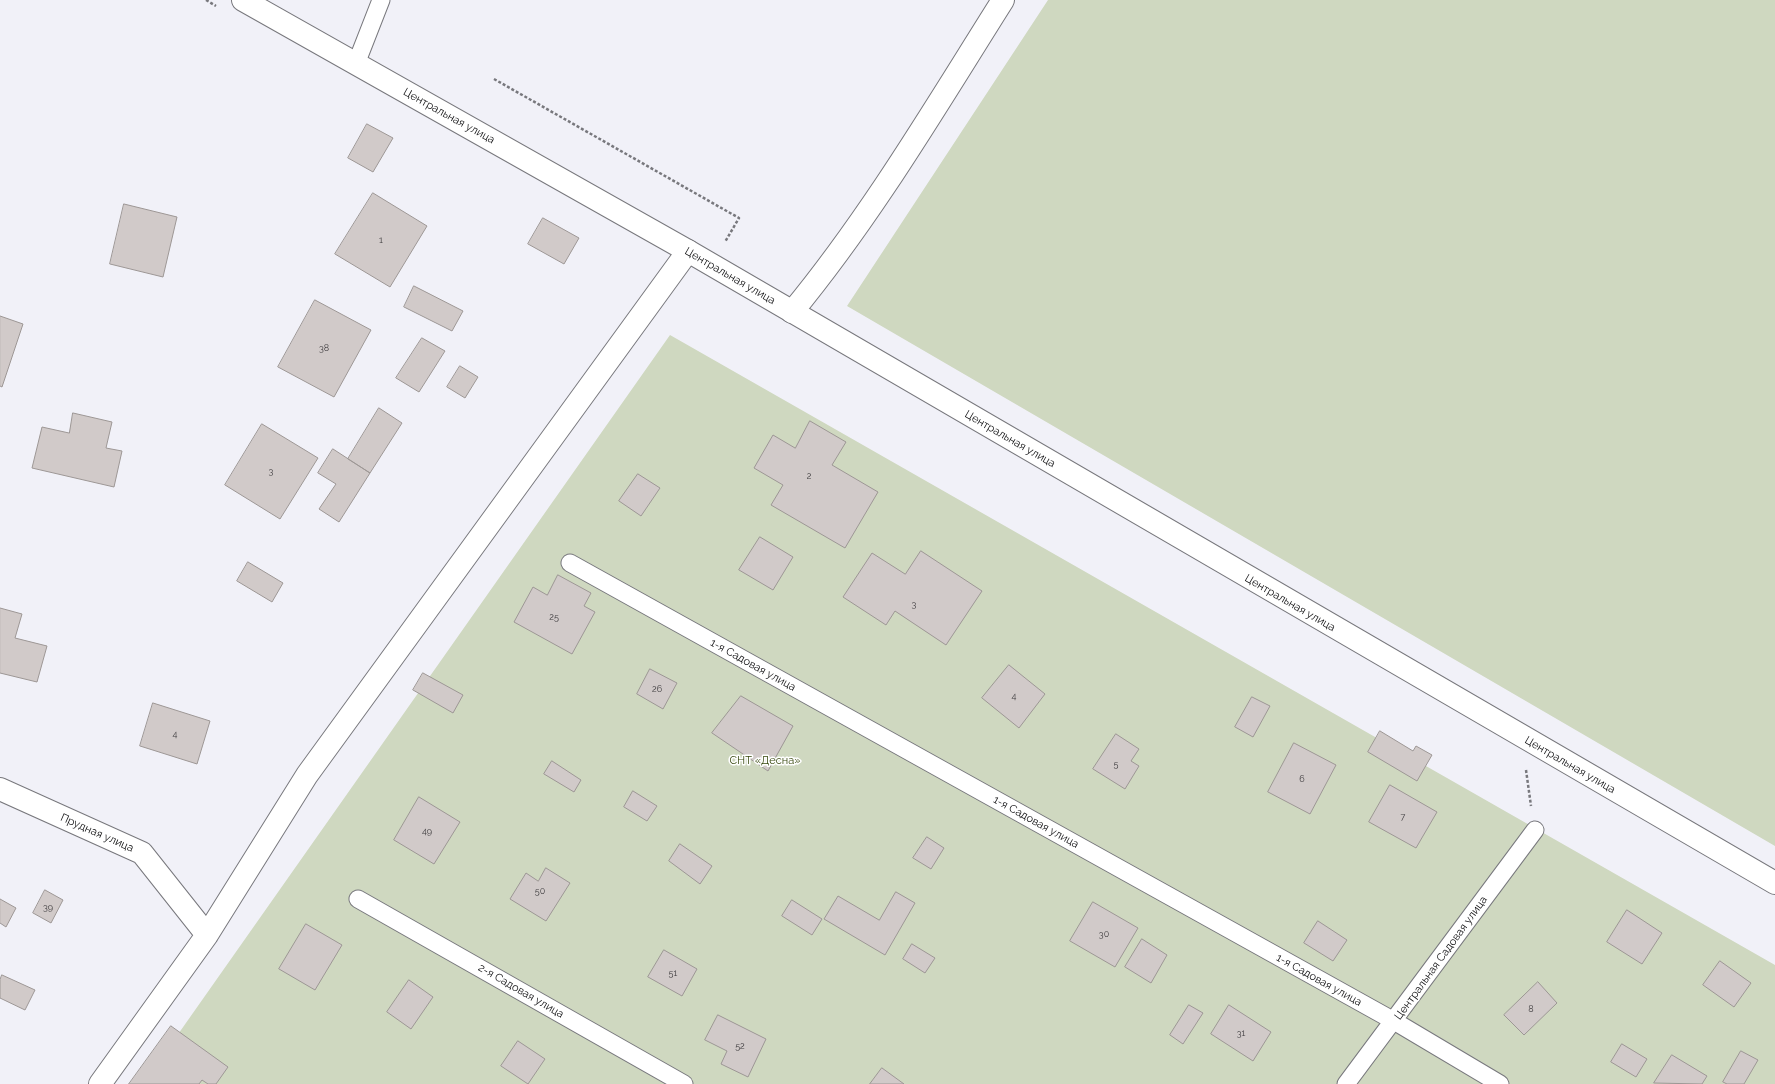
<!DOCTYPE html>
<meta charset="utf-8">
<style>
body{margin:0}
canvas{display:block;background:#f1f1f8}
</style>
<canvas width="1775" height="1084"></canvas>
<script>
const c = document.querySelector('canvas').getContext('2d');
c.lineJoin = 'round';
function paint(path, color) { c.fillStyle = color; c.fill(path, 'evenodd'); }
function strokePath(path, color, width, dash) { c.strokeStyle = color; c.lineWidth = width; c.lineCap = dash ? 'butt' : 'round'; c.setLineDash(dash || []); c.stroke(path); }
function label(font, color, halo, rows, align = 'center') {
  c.font = font + ' Raleway,sans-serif'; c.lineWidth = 3; c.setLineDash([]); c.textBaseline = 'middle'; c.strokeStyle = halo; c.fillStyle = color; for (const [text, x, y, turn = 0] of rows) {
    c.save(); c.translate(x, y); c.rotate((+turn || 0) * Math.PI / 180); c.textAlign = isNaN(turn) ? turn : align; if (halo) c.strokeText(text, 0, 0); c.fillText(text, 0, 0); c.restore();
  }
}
paint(new Path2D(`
 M1048,0H1775V846L847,306Z
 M670,335L1775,965V1084H143Z`), '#cfd8c0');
const building = new Path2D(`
 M367,124L393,138L373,172L348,158Z
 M373,193L427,226L390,287L335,254Z
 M124,204L177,217L163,277L110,264Z
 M543,218L579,238L564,264L528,244Z
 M414,286L463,311L452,331L404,307Z
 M315,300L371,330L334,397L278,367Z
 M0,316L23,324L2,387L0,386Z
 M422,338L445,351L419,392L396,378Z
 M460,366L478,377L465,398L447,387Z
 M379,408L402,423L370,473L348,459Z
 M73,413L112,422L106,448L122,451L114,487L32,468L42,427L69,433Z
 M810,421L846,442L832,465L878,492L845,548L771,505L783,485L754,468L773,435L795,448Z
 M262,424L318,458L280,519L225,485Z
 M333,449L370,473L339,522L319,509L336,484L318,473Z
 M638,474L660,488L641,516L619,501Z
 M760,537L793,557L773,590L739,570Z
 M921,551L982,591L946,645L895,611L886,625L843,597L872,553L905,574Z
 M248,562L283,583L272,602L237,581Z
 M558,575L591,593L584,606L595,612L572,654L514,622L533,587L547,595Z
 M0,608L22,614L15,638L47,646L37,682L0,673Z
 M1009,665L1045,694L1019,728L982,698Z
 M650,669L677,683L663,709L637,694Z
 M423,673L463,695L453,713L413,690Z
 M741,696L793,726L768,771L712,733Z
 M1252,697L1270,706L1253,737L1235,727Z
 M153,703L210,721L197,764L140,746Z
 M1380,731L1413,751L1416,746L1432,755L1417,781L1368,752Z
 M1116,734L1139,749L1131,761L1139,766L1125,789L1093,769Z
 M1294,743L1336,765L1310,814L1268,792Z
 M552,761L581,780L574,792L544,774Z
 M1390,785L1437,812L1416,848L1369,822Z
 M633,791L657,806L647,821L624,807Z
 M419,797L460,822L434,864L394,840Z
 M927,837L944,848L931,869L913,858Z
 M680,844L712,866L700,884L669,861Z
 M546,868L570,883L546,921L510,899L526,873L538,881Z
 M45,890L63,900L51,923L33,913Z
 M896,892L915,903L885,955L824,919L838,896L879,920Z
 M0,899L16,908L6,927L0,923Z
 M792,900L822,919L812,935L782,916Z
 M1093,902L1138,928L1115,967L1070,941Z
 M1627,910L1662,933L1642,964L1607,942Z
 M1318,921L1347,940L1333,961L1304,943Z
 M306,924L342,945L315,990L279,969Z
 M1142,939L1167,955L1151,983L1125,967Z
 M912,944L935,958L925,973L903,959Z
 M664,950L697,969L682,996L648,977Z
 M1720,961L1751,983L1734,1007L1703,985Z
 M2,975L35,990L25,1010L0,998V980Z
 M409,980L433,997L411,1029L387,1012Z
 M1538,982L1557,1003L1524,1035L1504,1015Z
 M1189,1005L1203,1013L1183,1044L1170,1035Z
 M1229,1005L1271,1032L1253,1061L1211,1034Z
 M718,1015L766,1039L748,1077L721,1064L727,1051L705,1040Z
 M171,1026L228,1067L216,1084H208L202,1080L199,1084H129Z
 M518,1041L545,1059L528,1084L501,1066Z
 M1622,1044L1647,1059L1636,1077L1611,1062Z
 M1741,1051L1758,1060L1744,1084H1727L1723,1082Z
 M1672,1055L1707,1076L1702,1084L1654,1083Z
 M882,1068L904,1084H870Z`);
paint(building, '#d1cac9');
strokePath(building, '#9d9795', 1);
const lane = new Path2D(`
 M356,64L381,0
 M570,563L1394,1021L1500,1084
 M358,899L684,1084
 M1346,1084L1535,830`);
const street = new Path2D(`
 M792,312C872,215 936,106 1003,0
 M0,789L142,853L207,935
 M100,1084L207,935L307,775L688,251`);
const secondary = new Path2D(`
 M243,0L688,251L1775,883`);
strokePath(lane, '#78787d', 19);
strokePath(street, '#78787d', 24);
strokePath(secondary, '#78787d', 24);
strokePath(new Path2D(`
 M206,0L216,6
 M494,79L739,218L725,242
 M1526,770L1531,806`), '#78787d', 2.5, [3, 2]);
strokePath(lane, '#fff', 17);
strokePath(street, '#fff', 22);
strokePath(secondary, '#fff', 22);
label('9px', '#403e40', null, [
 ["1",381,240],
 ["38",324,348],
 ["3",271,471],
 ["2",809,476],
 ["3",914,604],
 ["25",554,617],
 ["26",657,689],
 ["4",1014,696],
 ["4",175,734],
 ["5",1116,764],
 ["6",1302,779],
 ["7",1403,817],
 ["49",427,831],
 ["50",540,891],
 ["39",48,907],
 ["30",1104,934],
 ["51",673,973],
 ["8",1531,1009],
 ["31",1241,1033],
 ["52",740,1046]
]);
label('11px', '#101012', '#fff', [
 ["Центральная улица",449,116,29],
 ["Центральная улица",730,276,30],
 ["Центральная улица",1010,439,30],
 ["Центральная улица",1290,603,30],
 ["1-я Садовая улица",753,665,29],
 ["Центральная улица",1570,765,30],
 ["1-я Садовая улица",1036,822,29],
 ["Прудная улица",97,833,24],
 ["Центральная Садовая улица",1441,958,-54],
 ["1-я Садовая улица",1319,980,29],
 ["2-я Садовая улица",521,991,30]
]);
label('11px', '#35460b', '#fff', [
 ["СНТ «Десна»",765,761]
]);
</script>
